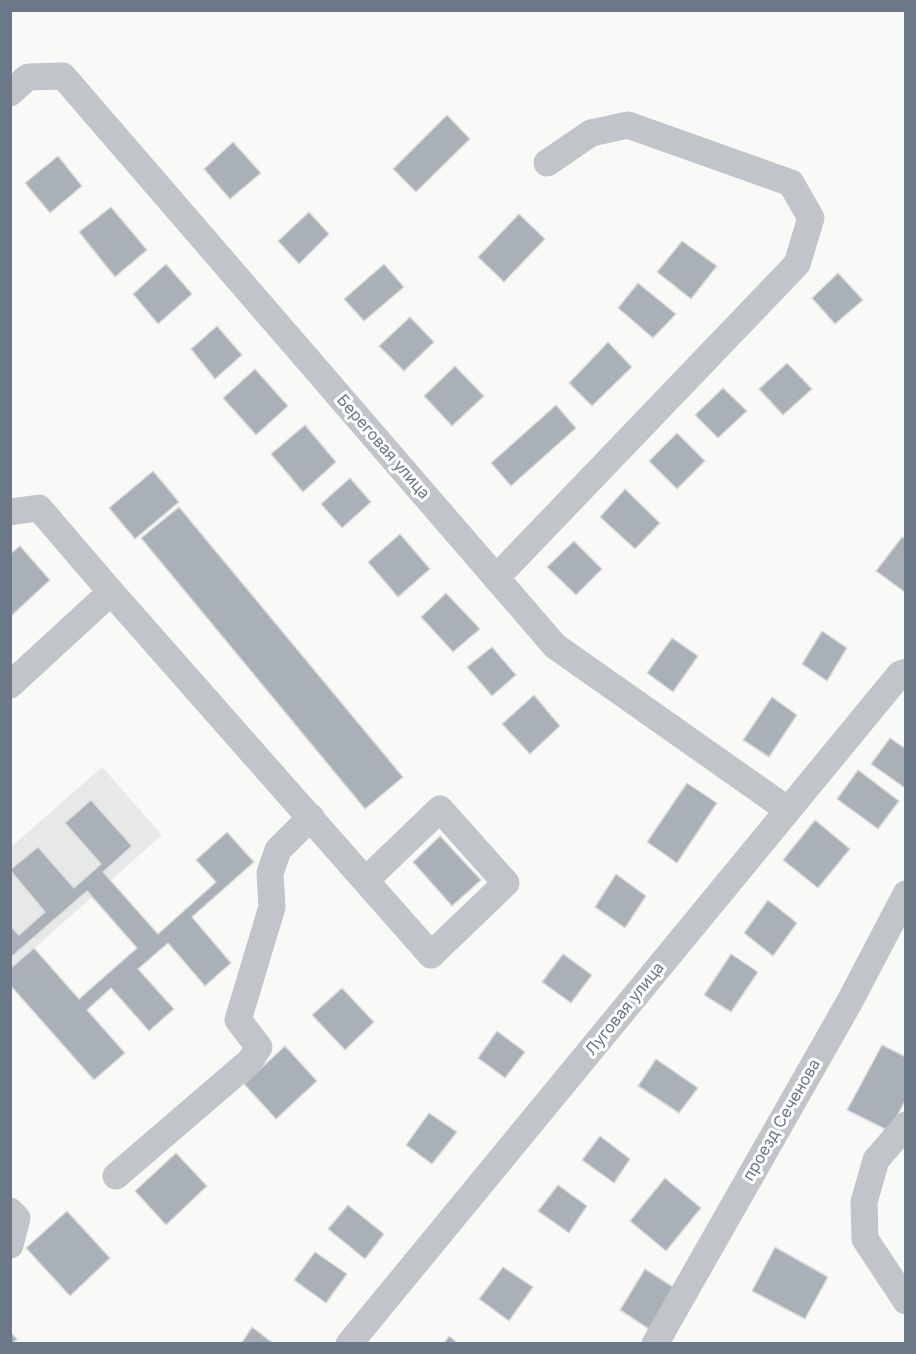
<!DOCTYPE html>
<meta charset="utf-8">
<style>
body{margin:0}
#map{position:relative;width:916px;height:1354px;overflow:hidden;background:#f9faf8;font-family:Inter,sans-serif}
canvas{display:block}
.frame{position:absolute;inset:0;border:12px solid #6b7887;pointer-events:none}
</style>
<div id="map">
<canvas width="916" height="1354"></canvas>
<div class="frame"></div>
</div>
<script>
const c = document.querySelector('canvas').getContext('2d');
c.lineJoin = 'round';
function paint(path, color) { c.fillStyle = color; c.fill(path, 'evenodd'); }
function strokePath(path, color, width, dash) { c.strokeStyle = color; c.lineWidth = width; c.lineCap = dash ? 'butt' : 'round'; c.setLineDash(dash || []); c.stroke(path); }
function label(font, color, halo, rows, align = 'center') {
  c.font = font + ' Inter,sans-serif'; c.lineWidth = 6; c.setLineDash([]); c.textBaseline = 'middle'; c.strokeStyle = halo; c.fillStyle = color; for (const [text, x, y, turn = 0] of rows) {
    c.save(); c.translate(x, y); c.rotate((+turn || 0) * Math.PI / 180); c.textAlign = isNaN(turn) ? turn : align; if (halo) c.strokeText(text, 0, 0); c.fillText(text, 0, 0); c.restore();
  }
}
paint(new Path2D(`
 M102,767L162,835L11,969L10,848Z`), '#e7e9e9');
const building = new Path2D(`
 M447,115L470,139L416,192L393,169Z
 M233,142L261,173L230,199L204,169Z
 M58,156L82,186L50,213L25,183Z
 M111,207L147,250L115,277L79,232Z
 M309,212L329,234L299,264L278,241Z
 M519,214L545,239L504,282L478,257Z
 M682,241L717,266L691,299L657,272Z
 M166,264L192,294L158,324L133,294Z
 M384,264L404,287L364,321L344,299Z
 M838,273L863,300L835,324L812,298Z
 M638,283L676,314L653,338L618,308Z
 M410,317L434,342L404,371L379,346Z
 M217,326L242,355L215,379L191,349Z
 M608,342L632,367L592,406L569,383Z
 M787,363L812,389L783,415L759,389Z
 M455,366L484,396L452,426L424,396Z
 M255,369L288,406L256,435L223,398Z
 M723,388L747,411L718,438L695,415Z
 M556,405L576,428L511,486L491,463Z
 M305,425L336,462L303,492L271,454Z
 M677,433L705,461L677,489L649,461Z
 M153,471L179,502L135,539L109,508Z
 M350,478L371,502L342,528L321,504Z
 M625,489L660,523L635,549L600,517Z
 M179,507L403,777L365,809L141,538Z
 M400,534L430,569L398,597L368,562Z
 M902,537L906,539V593L876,571Z
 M574,541L602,569L576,595L547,567Z
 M20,546L50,580L10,617V554Z
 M446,593L480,629L453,652L421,617Z
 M822,631L847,648L827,681L802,664Z
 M672,638L698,656L673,692L647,673Z
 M492,647L516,675L492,696L467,667Z
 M534,695L560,726L530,754L502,724Z
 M772,697L797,715L769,757L743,740Z
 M890,738L906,749L905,788L871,764Z
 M858,770L899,801L878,829L837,799Z
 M687,783L717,803L677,863L647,842Z
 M91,800L132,846L103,872L158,934L216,882L196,860L227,832L254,862L192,917L231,963L205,986L168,943L138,969L174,1009L149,1031L111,988L87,1010L125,1053L94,1080L10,985V969L34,948L79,999L137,948L87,891L10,958V926L19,935L45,912L10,870L38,847L74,888L101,864L65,823Z
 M815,820L850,849L818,888L783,860Z
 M440,836L481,880L452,906L413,862Z
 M616,874L646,896L625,928L595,907Z
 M768,900L797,923L773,956L744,933Z
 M563,954L592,975L571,1003L542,982Z
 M731,954L758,972L731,1012L704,995Z
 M342,988L374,1022L345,1050L312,1015Z
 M497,1031L525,1052L505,1078L478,1058Z
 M882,1045L906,1057V1099L889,1131L847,1110Z
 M285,1046L317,1081L276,1119L244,1084Z
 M656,1059L698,1088L679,1113L638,1086Z
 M429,1113L457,1132L432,1164L406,1145Z
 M600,1136L630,1159L614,1183L582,1160Z
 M176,1153L207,1186L166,1225L135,1191Z
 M665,1178L701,1208L666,1251L630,1221Z
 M558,1185L587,1206L569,1233L538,1211Z
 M348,1205L384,1234L365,1259L328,1229Z
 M67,1211L110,1258L70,1296L26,1248Z
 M775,1247L828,1277L805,1319L752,1291Z
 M315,1252L347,1274L326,1303L294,1280Z
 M503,1267L533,1287L509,1321L479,1299Z
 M645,1269L678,1290L652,1331L620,1310Z
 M252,1327L274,1344H241Z
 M10,1332L17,1339L12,1344H10Z
 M449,1336L459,1344H443Z`);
paint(building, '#a9b0b7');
strokePath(building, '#dbdcda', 1.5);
strokePath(new Path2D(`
 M10,93L28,77L63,76L555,646L788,810
 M10,512L39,508L111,592
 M496,578L797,264L811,218L791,183L628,125L591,133L547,163
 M10,685L111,592L431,955L506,883L440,809L366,880
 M906,1125L876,1160L864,1202L865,1239L906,1301
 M116,1176L250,1061L259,1047L238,1020L272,907L270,873L278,850L311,817
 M10,1211L17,1218L10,1245
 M349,1344L900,674L906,672
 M655,1344L850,1001L906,894`), '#c1c5c9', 27);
label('16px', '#6b7887', '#fff', [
 ["Береговая улица",383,447,49],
 ["Луговая улица",625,1009,-51],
 ["проезд Сеченова",782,1120,-60]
]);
</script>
